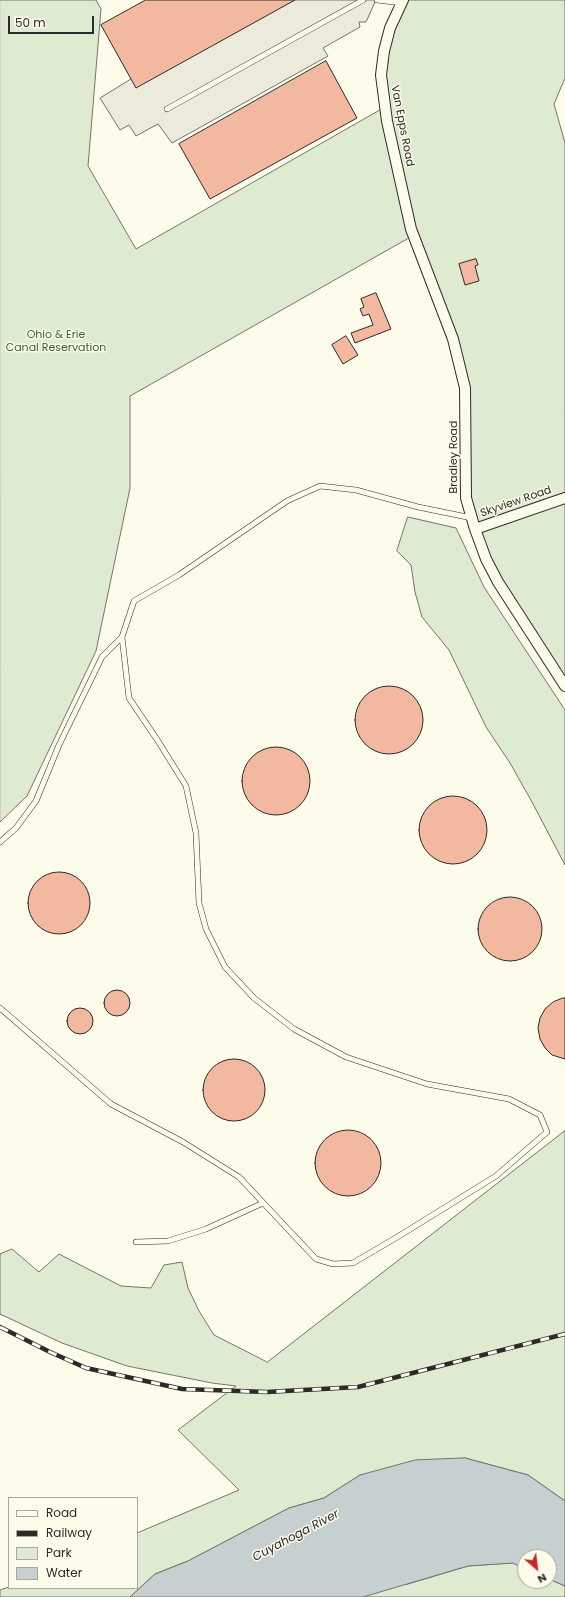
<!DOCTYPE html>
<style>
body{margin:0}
#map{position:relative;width:565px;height:1597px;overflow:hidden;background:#fdfbea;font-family:Poppins,sans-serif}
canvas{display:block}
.legend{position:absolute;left:8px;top:1497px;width:130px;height:92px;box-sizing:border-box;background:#fdfbea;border:1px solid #a9a89e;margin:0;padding:5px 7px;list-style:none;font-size:12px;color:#2b2b2b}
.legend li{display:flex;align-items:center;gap:8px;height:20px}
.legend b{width:20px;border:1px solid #a9a89e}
.north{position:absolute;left:517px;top:1549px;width:40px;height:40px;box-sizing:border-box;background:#fdfbea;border:1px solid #a9a89e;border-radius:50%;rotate:152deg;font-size:11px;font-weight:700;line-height:16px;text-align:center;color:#2b2b2b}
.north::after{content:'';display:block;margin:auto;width:14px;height:18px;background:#c62828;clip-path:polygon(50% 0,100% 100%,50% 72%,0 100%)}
.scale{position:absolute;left:8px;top:16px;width:86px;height:18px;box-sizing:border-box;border:2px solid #2b2b2b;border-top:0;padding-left:5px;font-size:12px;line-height:14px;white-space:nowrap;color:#2b2b2b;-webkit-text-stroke:3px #fdfbea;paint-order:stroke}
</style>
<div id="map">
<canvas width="565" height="1597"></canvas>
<ul class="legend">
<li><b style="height:5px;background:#fdfbea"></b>Road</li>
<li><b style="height:5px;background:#2b2b2b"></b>Railway</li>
<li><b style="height:11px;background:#deebd1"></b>Park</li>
<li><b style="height:11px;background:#c7d0d0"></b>Water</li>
</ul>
<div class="north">N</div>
<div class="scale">50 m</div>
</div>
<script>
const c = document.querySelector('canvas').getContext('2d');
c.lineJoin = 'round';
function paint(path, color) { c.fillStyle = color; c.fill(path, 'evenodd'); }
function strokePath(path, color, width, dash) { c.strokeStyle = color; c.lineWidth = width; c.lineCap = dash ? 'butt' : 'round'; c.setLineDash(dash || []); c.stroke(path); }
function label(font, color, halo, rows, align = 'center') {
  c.font = font + ' Poppins,sans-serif'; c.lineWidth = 3; c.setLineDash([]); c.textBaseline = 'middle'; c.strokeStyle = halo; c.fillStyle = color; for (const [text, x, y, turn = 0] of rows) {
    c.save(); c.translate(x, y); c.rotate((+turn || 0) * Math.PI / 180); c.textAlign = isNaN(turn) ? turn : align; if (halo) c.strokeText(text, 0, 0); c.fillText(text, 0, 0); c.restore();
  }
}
const green = new Path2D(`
 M0,0H96L101,9L88,166L136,249L385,107L381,75L403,0H565V78L554,104L565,143V686L498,582L466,498L465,388L414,235L130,396V488L96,651L27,796L0,822Z
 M408,517L456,528L484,587L565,710V865L532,802L510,763L486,727L449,650L422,617L415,592L411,565L397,551Z
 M565,1131V1501L528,1475L465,1458L360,1475L324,1498L289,1508L188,1561L155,1574L130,1597H0V1590L9,1587V1588H137V1533L239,1490L178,1430L236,1386L212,1383L127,1366L62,1343L0,1314V1254L12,1249L39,1272L59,1254L121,1286L151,1288L164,1265L182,1262L188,1288L199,1311L214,1335L267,1362Z
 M513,1563L525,1569V1581H549V1579L565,1586V1597H291L408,1584L468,1566Z`);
paint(green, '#deebd1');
strokePath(green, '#74746e', 1);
const parking = new Path2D(`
 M295,0H376L366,22H359L360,27L323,48L328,56L172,143L158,124L136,136L129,125L120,130L100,98L131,79Z`);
paint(parking, '#eceadb');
strokePath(parking, '#74746e', 1);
const water = new Path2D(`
 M465,1458L528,1475L565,1501V1586L549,1579V1557H525V1569L513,1563L468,1566L363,1597H130L155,1574L188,1561L289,1508L324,1498L360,1475L415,1460Z`);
paint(water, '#c7d0d0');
strokePath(water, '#74746e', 1);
const building = new Path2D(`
 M146,0H295L136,88L101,25Z
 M326,61L357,118L210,199L179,144Z
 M476,259L478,265L475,266L479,281L465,285L459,264Z
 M376,293L391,329L355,343L351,333L373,325L369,314L363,316L360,309L364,307L361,299Z
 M346,336L358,355L343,364L332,345Z
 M355 720a34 34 0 1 1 68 0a34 34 0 1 1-68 0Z
 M242 781a34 34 0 1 1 68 0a34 34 0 1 1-68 0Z
 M419 830a34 34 0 1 1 68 0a34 34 0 1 1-68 0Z
 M28 903a31 31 0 1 1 62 0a31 31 0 1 1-62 0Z
 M478 929a32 32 0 1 1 64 0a32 32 0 1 1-64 0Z
 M104 1003a13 13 0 1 1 26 0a13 13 0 1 1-26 0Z
 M563,998H565V1059L552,1055L545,1048L540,1039L538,1028L540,1018L545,1009L553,1002Z
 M67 1021a13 13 0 1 1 26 0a13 13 0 1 1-26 0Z
 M203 1090a31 31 0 1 1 62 0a31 31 0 1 1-62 0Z
 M315 1163a33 33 0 1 1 66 0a33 33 0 1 1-66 0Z`);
paint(building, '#f2b8a0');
strokePath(building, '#2b2b2b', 1);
const service = new Path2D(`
 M377,0L402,3
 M167,109L363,0
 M0,842L16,828L36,801L59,745L102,657L122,637
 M0,1008L111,1104L183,1142L239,1177L316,1259L333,1264L353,1263L399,1236L496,1176L547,1132L540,1115L509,1099L427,1084L346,1057L294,1029L254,998L225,967L206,929L199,903L196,833L186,786L158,741L129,698L122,637L134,601L179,575L287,501L320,486L356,490L418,507L472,518
 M136,1242L168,1241L206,1229L263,1203`);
const minor = new Path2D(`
 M403,0L390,28L384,51L381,75L387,121L411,229L453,339L465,388L466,498L475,529L486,559L498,582L565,686
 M475,529L565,498`);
strokePath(service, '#2b2b2b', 6);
strokePath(minor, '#2b2b2b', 12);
strokePath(service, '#fdfbea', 5);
strokePath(minor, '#fdfbea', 10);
const rail = new Path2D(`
 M0,1327L50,1352L86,1368L182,1389L267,1392L358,1387L565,1334`);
strokePath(rail, '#2b2b2b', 4.5);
strokePath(rail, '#fdfbea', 3, [9]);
label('11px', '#2b2b2b', '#fdfbea', [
 ["Van Epps Road",402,126,79],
 ["Bradley Road",454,457,-90],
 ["Skyview Road",516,502,-19]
]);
label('11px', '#34623c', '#fdfbea', [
 ["Ohio & Erie",56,335],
 ["Canal Reservation",56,348]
]);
label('italic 12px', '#2b2b2b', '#fdfbea', [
 ["Cuyahoga River",296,1536,-28]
]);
</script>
